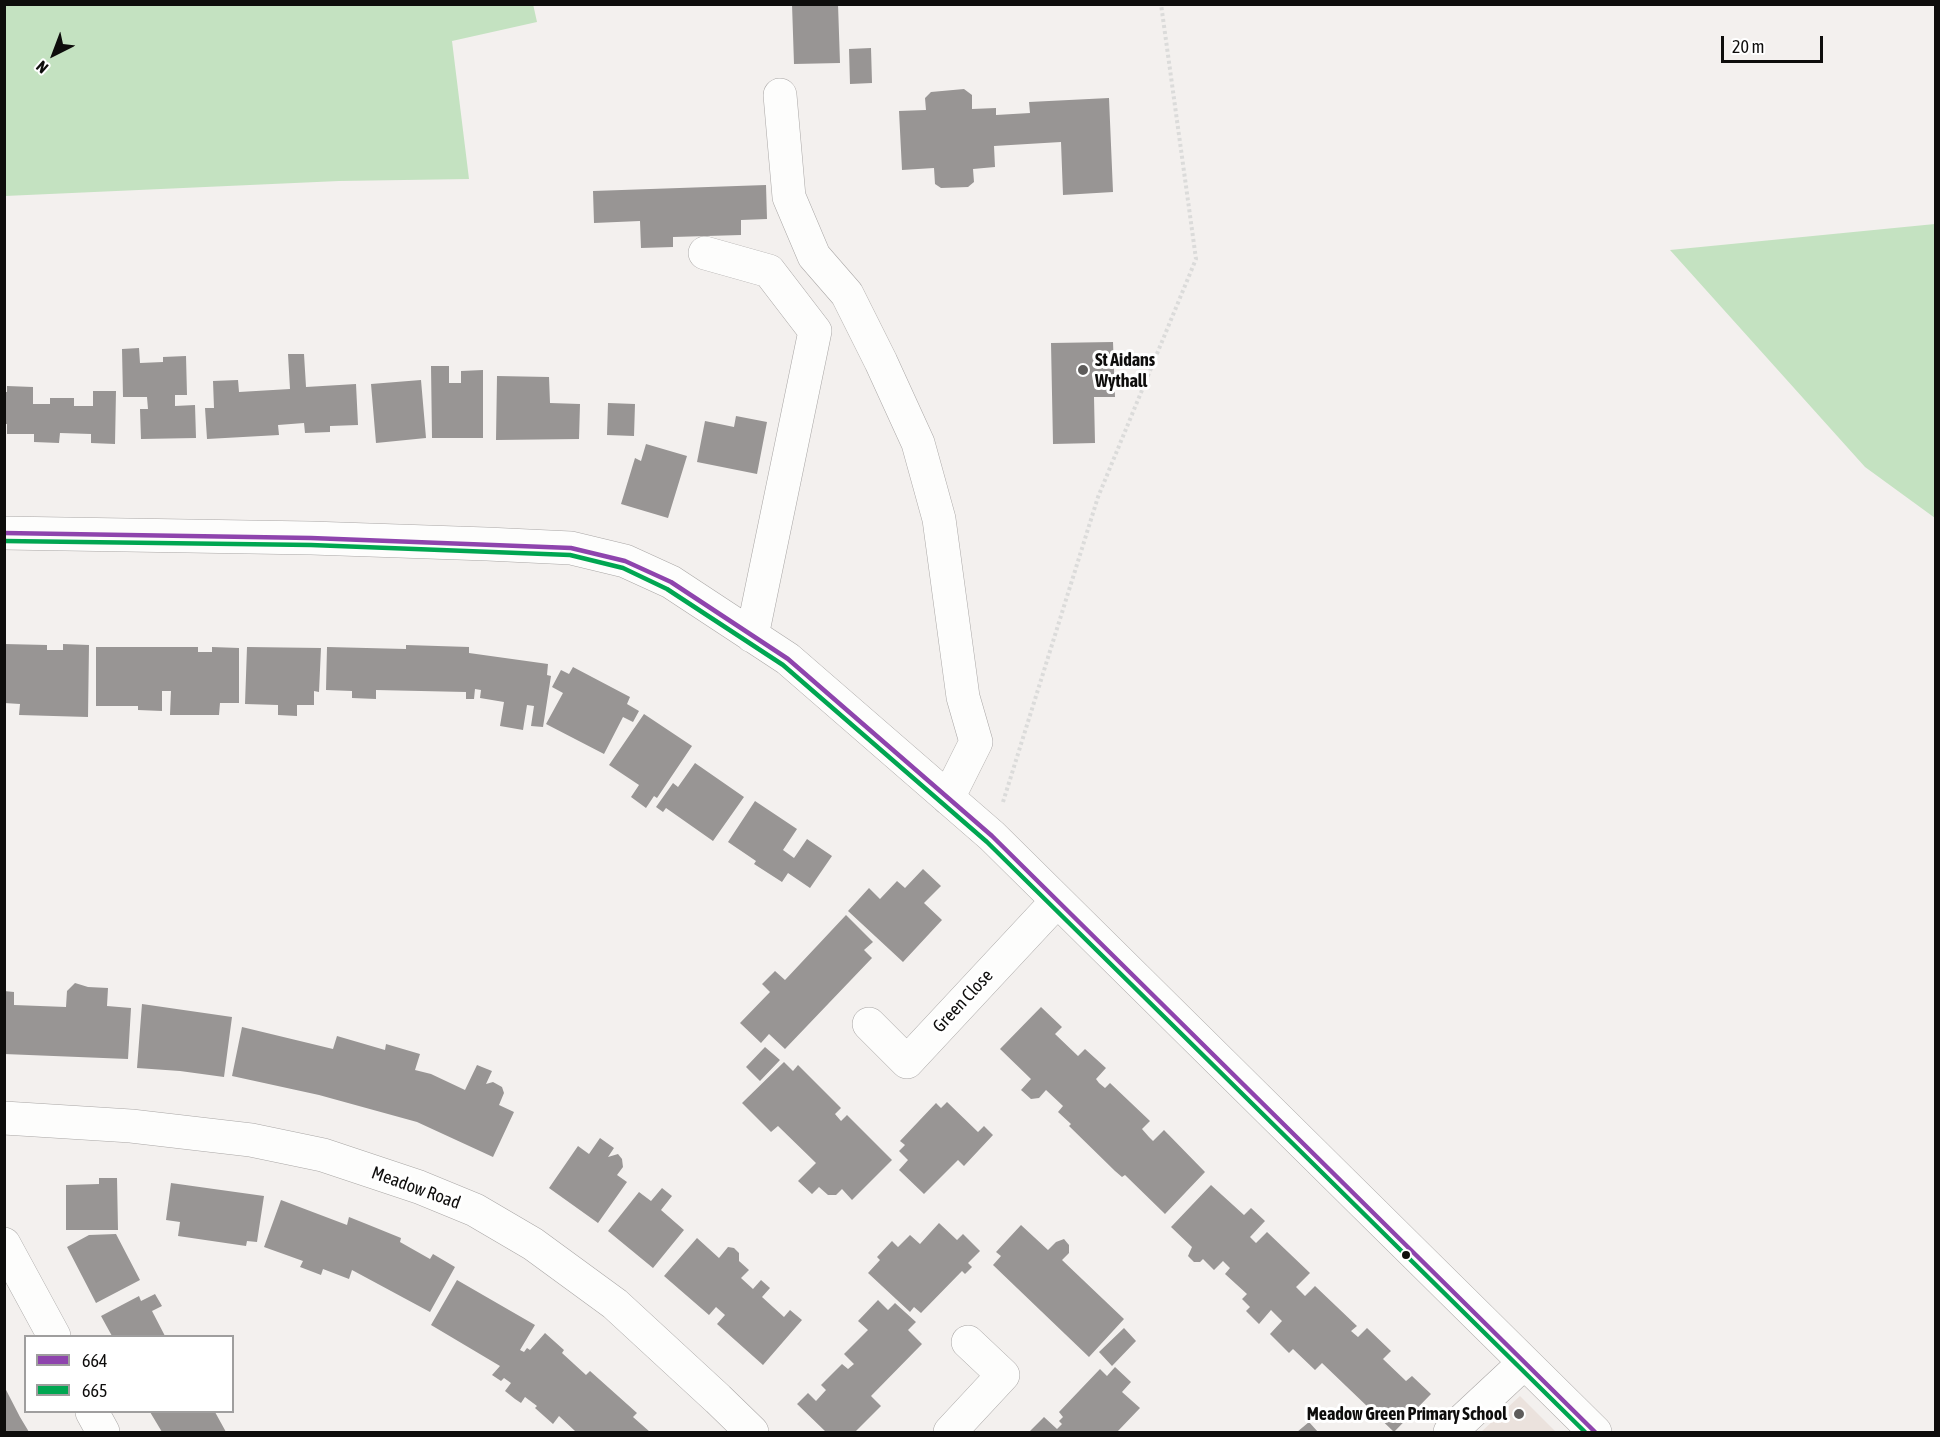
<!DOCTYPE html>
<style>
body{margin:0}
#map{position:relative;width:1940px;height:1437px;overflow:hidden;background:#f3f0ee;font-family:"Asap Condensed",sans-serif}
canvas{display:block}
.frame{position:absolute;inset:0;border:6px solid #0e0d0c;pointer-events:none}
.legend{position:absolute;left:24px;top:1335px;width:210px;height:78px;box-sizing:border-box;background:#fff;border:2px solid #9f9e9e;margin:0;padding:8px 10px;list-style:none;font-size:18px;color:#0e0d0c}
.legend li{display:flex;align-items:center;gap:12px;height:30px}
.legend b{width:30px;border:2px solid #9f9e9e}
.north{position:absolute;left:24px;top:24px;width:60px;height:60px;-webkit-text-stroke:4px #fff;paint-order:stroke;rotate:222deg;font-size:16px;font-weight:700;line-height:24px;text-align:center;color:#0e0d0c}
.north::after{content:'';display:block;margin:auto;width:21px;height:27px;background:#0e0d0c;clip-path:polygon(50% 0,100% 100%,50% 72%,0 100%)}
.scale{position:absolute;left:1721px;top:36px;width:102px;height:27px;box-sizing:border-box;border:3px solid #0e0d0c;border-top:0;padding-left:8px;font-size:18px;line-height:21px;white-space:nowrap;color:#0e0d0c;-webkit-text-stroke:4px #fff;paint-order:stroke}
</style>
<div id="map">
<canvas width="1940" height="1437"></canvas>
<div class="frame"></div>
<ul class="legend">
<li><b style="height:8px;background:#8e44ad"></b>664</li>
<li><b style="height:8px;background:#00a651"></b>665</li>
</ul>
<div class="north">N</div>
<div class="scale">20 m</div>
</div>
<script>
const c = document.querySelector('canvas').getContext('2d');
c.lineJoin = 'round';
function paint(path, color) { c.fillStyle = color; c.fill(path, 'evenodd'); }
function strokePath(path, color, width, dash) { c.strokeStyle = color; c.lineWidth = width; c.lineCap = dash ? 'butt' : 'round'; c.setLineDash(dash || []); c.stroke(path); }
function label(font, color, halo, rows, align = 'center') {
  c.font = font + ' "Asap Condensed",sans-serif'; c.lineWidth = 6; c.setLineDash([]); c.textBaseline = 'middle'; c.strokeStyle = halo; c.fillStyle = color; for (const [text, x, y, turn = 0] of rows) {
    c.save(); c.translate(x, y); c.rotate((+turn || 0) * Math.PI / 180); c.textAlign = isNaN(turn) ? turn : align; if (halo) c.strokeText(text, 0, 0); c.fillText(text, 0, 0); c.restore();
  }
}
paint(new Path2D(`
 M1520,1396L1556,1432H1481Z`), '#ebe2dd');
paint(new Path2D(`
 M533,4L537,22L452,41L469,179L339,181L5,196V5Z
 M1935,224H1936L1935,518L1865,467L1670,250Z`), '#c4e2c1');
paint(new Path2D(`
 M792,4H838L840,63L794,64Z
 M871,48L872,83L850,84L849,49Z
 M964,89L972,95V109L996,108V115L1030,113L1029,102L1109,98L1113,192L1063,195L1061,142L994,146L995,167L973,169L974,182L968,187L941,188L935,184L934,168L902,170L899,111L926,110L925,98L931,92Z
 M766,185L767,219L741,220V235L673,237V247L641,248L640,221L594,223L593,191Z
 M1113,342L1115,397H1094L1095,443L1053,444L1051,343Z
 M139,348L140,363L163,362V357L186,356L187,395H175V406L195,405L196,438L141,439L140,409H148L147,397H123L122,349Z
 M288,354H304L306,387L356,384L358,425L330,426V432L305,433L304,423L278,425L279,435L207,439L205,408H214L213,381L238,380L239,392L290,389Z
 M431,366H449V383H461V371L483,370V438H432Z
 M497,376L549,377L550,403L580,404L579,439L496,440Z
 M421,380L426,438L376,443L371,384Z
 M7,386L33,387V404H50V398H74V406H93V391H116L115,444L91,443V434L60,433L59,443L34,442V434H7V424H4V392H7Z
 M608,403L635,404L634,436L607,435Z
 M736,416L767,422L757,474L697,462L705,421L734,427Z
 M646,444L687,456L668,518L621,504L635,458L641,461Z
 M4,644L47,645V650H63V644L89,645L88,717L19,715L20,704L4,703Z
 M406,645L469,647V653L548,664L547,675L551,676L543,727L531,726L534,706L527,705L523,730L500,726L504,702L480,698L481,690L475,689L474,699H466V692L376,690V699L352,698V691L326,690L327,647L406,649Z
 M96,647H198V652H212V647L239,648V703H220L219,715H170L171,691H162V711L138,710V706H96Z
 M247,647L321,648L319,692L314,691V705H297V716L278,715V705L245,704Z
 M573,667L630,697L627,704L639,711L633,722L623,717L604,754L546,724L563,693L552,687L561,670L569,674Z
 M644,714L692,746L657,798L654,796L646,808L631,797L639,785L609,765Z
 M695,763L744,797L713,841L666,808L663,812L656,807L673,783L678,787Z
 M755,801L797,829L783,850L794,858L807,839L832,856L810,888L788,873L782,882L754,864L756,861L728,842Z
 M923,869L941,886L924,903L942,920L903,962L848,911L869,888L880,899L897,881L905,888Z
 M846,915L873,942L864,950L872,958L785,1049L769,1034L761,1043L740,1023L770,992L762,984L775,971L785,980Z
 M75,983L88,987L108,988L107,1006L131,1008L128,1059L4,1054V991L14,992V1005L66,1007L67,991Z
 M142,1004L232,1017L224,1077L180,1071L137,1068Z
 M1041,1007L1062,1027L1055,1034L1078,1056L1085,1049L1106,1068L1096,1079L1099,1083L1105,1088L1110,1083L1150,1121L1142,1129L1149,1137L1153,1141L1164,1130L1205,1172L1165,1214L1125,1175L1122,1177L1115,1171L1069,1126L1071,1124L1058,1112L1063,1106L1046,1090L1039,1098L1031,1099L1021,1090L1031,1079L1000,1049Z
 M242,1027L333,1049L337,1036L385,1050L386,1044L420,1054L415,1070L431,1074L465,1090L477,1065L492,1071L486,1084L493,1082L502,1087L504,1093L499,1105L514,1112L493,1157L417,1122L319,1095L232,1076Z
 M765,1047L780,1060L760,1081L746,1067Z
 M784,1062L793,1071L798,1065L841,1108L835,1114L841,1121L847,1115L892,1160L852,1200L842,1189L836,1195H828L819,1187L812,1194L798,1181L816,1163L778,1126L771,1132L742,1103Z
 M947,1102L978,1132L984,1126L993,1135L964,1166L958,1160L924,1194L899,1170L908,1160L899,1151L905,1145L900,1141L936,1103L941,1108Z
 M600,1138L614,1148L608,1157L618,1154L622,1159L623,1167L617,1175L627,1182L598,1223L549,1188L578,1146L589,1154Z
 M99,1178H117L118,1230H66V1185L99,1184Z
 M171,1183L264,1196L257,1242L247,1241L246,1246L178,1236L180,1222L166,1220Z
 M1211,1185L1244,1215L1251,1208L1265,1221L1250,1237L1256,1243L1267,1232L1310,1273L1296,1287L1305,1296L1315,1286L1357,1326L1351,1331L1358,1337L1367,1328L1391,1351L1383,1359L1406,1381L1412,1376L1431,1394L1394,1432L1322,1363L1315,1370L1293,1349L1289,1353L1270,1334L1282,1321L1271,1310L1259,1324L1246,1311L1250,1307L1242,1299L1247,1294L1225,1274L1230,1268L1223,1261L1214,1270L1203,1259L1200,1262H1194L1188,1256L1192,1247L1171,1227Z
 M662,1188L672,1196L661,1210L684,1230L653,1268L608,1231L639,1192L651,1201Z
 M281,1200L347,1225L349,1217L369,1225L401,1238L400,1242L430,1259L433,1254L455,1267L430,1312L352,1270L349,1279L323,1269L321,1275L300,1267L303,1261L264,1247Z
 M939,1223L957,1240L963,1234L980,1251L968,1263L972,1267L965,1274L962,1271L921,1313L914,1307L910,1312L868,1273L880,1260L877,1257L892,1241L898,1247L910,1235L920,1244Z
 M1021,1225L1048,1250L1056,1242L1064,1239L1069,1245V1253L1062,1260L1124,1319L1089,1357L993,1265L1001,1256L996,1252Z
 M116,1234L140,1280L96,1303L67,1247L89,1235Z
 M697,1238L719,1258L728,1247L734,1248L739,1253V1261L749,1270L741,1278L753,1289L761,1280L770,1288L762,1297L784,1317L790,1310L802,1320L763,1365L717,1324L725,1315L716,1307L709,1315L664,1276Z
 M457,1280L535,1325L520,1350L524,1352L527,1348L530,1350L545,1333L564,1350L562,1353L586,1375L590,1371L637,1413L633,1417L650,1432H573L575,1431L559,1416L553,1424L535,1408L537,1406L525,1397L521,1403L515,1399L505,1391L511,1383L504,1378L501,1381L492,1375L500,1366L431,1325Z
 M155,1294L162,1306L152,1311L165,1336H112L101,1316L139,1296L141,1301Z
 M878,1300L888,1310L895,1303L916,1322L908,1330L922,1344L871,1396L881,1406L855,1432H826L797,1404L808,1393L816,1401L826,1390L821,1385L842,1364L848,1369L854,1364L844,1354L868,1330L858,1321Z
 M1124,1328L1136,1341L1112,1366L1099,1352Z
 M1115,1367L1131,1382L1122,1392L1140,1408L1117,1432H1029L1044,1417L1057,1429L1062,1424L1059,1421L1063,1417L1059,1412L1100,1369L1107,1376Z
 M4,1386L20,1417L29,1432H4Z
 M150,1412H215L226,1432H162Z
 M1309,1422L1318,1432H1297Z`), '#989594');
const minor = new Path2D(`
 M780,95L789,197L814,256L847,294L881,362L918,443L939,519L963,697L976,742L948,798
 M705,253L769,271L815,331L752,636
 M4,533L311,538L487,544L571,548L625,561L671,582L788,659L992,836L1595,1432
 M869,1024L907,1062L1057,901
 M4,1118L131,1126L251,1140L323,1155L419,1187L475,1210L533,1244L615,1304L718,1399L752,1432
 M4,1244L54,1336
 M92,1412L103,1432
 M950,1432L1003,1375L968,1342
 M1450,1432L1524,1363`);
strokePath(minor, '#a9a6a5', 34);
strokePath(new Path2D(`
 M1003,802L1098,497L1196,259L1161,4`), '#dbdbda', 4, [3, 3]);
strokePath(minor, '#fdfdfc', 33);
strokePath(new Path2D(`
 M4,533L311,538L571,548L625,561L671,582L788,659L992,836L1595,1432`), '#8e44ad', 4.5);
strokePath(new Path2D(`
 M4,541L311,545L570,555L623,568L667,589L783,665L987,842L1585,1432`), '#00a651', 4.5);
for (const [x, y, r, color] of [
 [1083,370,6,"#5e5c5b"],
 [1406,1255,5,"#0e0d0c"],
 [1519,1414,6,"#5e5c5b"]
]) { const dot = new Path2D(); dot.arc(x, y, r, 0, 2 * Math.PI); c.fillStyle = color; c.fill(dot); strokePath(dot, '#fff', 2); }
label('bold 18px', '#0e0d0c', '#fff', [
 ["St Aidans",1095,360],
 ["Wythall",1095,381],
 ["Meadow Green Primary School",1507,1414,"right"]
], 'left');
label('18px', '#0e0d0c', '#fff', [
 ["Green Close",963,1001,-47],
 ["Meadow Road",416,1188,20]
]);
</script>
